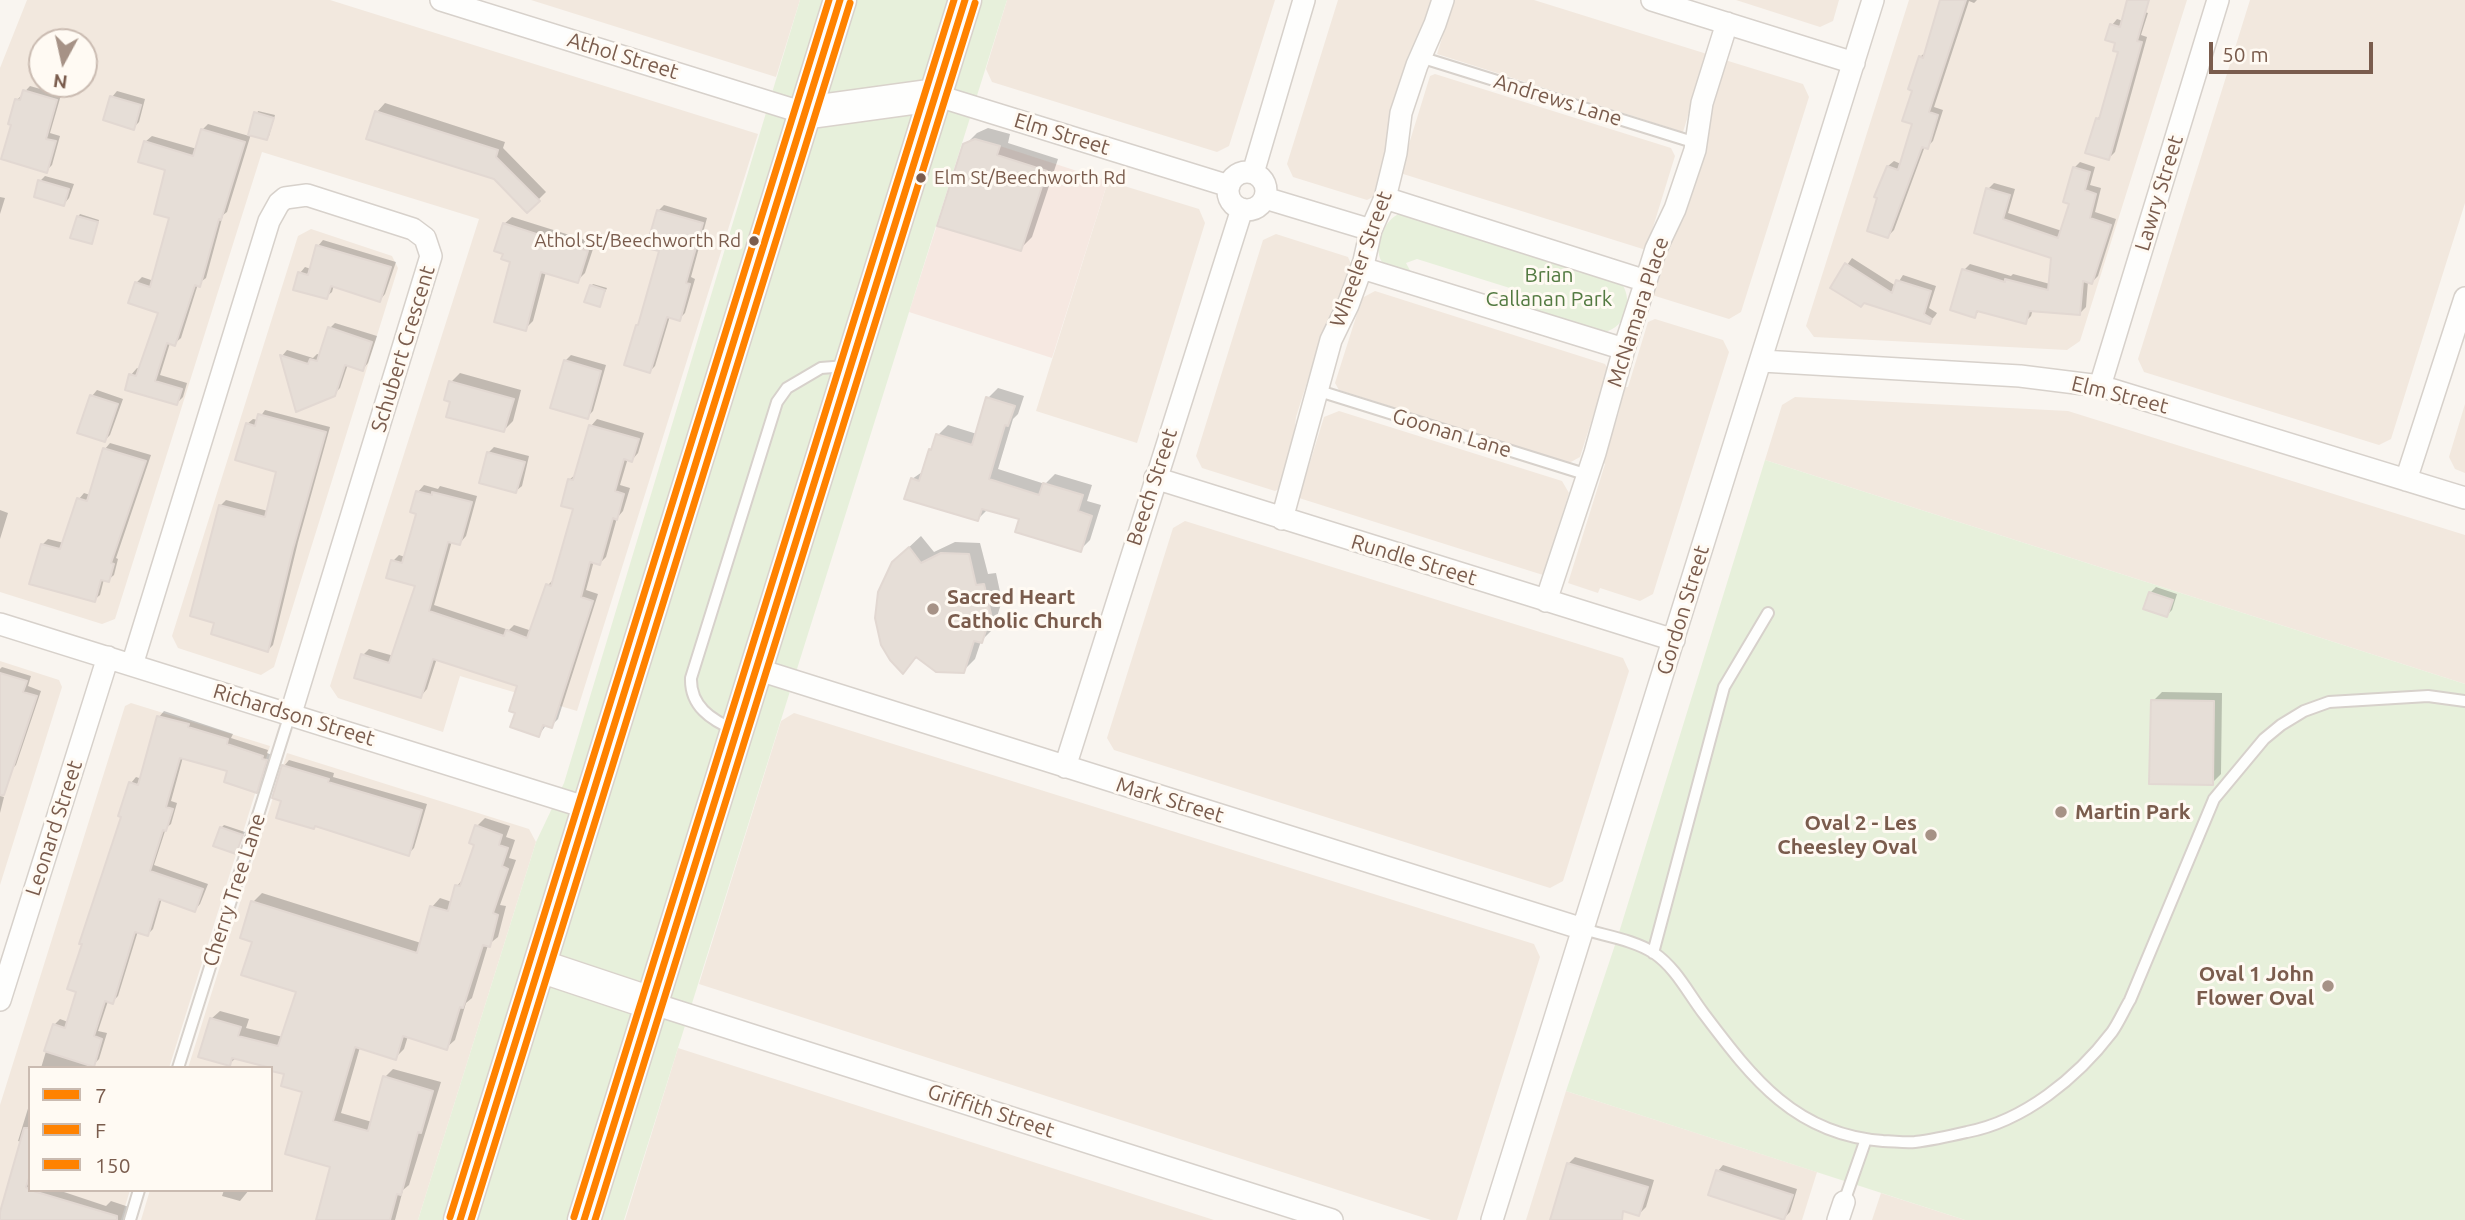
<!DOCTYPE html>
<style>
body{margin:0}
#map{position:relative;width:2465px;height:1220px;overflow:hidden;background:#f9f5f0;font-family:Ubuntu,sans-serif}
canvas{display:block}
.legend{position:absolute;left:28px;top:1066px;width:245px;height:126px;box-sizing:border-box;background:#fffaf3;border:2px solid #cabbb1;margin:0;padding:9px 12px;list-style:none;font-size:21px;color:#7a5c4d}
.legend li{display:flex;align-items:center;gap:14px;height:35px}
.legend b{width:35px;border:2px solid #cabbb1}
.north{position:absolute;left:28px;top:28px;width:70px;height:70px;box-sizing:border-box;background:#fffaf3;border:2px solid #cabbb1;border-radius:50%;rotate:188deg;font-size:19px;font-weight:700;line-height:28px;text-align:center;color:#7a5c4d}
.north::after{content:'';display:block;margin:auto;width:24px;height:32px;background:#a69286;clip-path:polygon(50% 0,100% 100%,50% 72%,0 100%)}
.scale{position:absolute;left:2209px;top:42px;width:164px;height:32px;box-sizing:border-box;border:4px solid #7a5c4d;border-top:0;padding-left:9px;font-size:21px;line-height:24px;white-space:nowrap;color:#7a5c4d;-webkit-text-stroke:5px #fffaf3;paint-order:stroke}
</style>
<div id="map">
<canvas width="2465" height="1220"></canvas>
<ul class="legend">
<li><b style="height:9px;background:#ff8200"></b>7</li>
<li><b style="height:9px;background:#ff8200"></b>F</li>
<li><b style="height:9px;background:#ff8200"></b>150</li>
</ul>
<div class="north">N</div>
<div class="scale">50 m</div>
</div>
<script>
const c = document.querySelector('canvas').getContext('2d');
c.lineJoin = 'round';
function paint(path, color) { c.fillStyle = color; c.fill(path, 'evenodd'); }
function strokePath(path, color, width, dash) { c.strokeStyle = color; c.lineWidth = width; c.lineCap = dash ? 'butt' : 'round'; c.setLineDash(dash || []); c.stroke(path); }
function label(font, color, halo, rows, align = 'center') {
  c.font = font + ' Ubuntu,sans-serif'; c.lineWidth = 6; c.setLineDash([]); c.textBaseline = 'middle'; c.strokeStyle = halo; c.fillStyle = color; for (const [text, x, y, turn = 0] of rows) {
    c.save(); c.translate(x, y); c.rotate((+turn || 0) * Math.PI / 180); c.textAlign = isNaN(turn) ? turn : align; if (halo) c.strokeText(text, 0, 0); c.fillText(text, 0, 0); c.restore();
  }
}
paint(new Path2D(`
 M27,0H330L758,134L577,711L460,676L443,732L338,698L330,686L479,219L262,152L115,619L102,624L0,592V68ZM42,42H84V84H42Z
 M531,0H800L776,77Z
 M1007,0H1275L1229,146L1217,152L992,82L986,69Z
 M1338,0H1434L1428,20L1411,50L1391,118L1386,153L1373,197L1367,200L1293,177L1287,164Z
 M1454,0H1534L1707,54L1683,132L1437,54Z
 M1736,0H1839L1833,21L1820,27Z
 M1909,0H2187L2080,341L2067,350L1814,337L1806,326Z
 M2250,0H2465V203L2391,439L2379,445L2144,372L2138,359Z
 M1725,60L1803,84L1809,97L1741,312L1729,319L1652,295L1666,249L1684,218L1706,146L1709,112Z
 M1435,74L1671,148L1675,156L1646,250L1400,173L1430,76Z
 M1108,181L1199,209L1205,223L1137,443L1036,411Z
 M311,229L392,256L398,268L274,667L261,675L178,648L172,636L298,236Z
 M1276,234L1348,257L1351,264L1337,309L1322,335L1296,417L1292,453L1281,488L1275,491L1202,468L1196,456L1263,240Z
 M1375,291L1605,364L1608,369L1580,457L1569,463L1339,390L1335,383L1362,298Z
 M1655,319L1723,340L1729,352L1653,594L1640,601L1600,588L1598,593L1568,583L1605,464L1603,463L1619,412L1624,387H1628L1648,322Z
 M1795,397L2068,411L2465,535V684L1765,460L1782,405Z
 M2465,404V473L2455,469L2449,457Z
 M1339,411L1562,481L1569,493L1543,575L1299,498L1324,417Z
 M1185,521L1623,658L1629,671L1563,881L1550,888L1114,750L1107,738L1173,528Z
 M0,661L59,680L62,687L0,885Z
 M131,703L270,746L169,1068H30V1190H130L121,1220H0V1105L125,706Z
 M794,713L1534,944L1540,957L1457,1220H1431L699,984L781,721Z
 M287,753L529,829L536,842L418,1220H141L150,1190H271V1068H188Z
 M678,1048L1214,1220H625Z
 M1566,1091L1817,1172L1802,1220H1526Z
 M1881,1193L1965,1220H1872Z`), '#f2e8de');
paint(new Path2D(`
 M963,144L1000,146L1108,181L1052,358L909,312Z`), '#f6e8e1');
paint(new Path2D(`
 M800,0H1007L624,1220H418L536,842L564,783Z
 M1401,213L1620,281C1634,298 1627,328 1604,332L1524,311L1513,289L1417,259L1406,263L1413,276C1405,273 1388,270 1382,262C1372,247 1385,218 1401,213Z
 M1765,460L2465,684V1220H1965L1566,1091L1617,939Z`), '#e7f0db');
paint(new Path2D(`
 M1942,0H1977L1974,3L1969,1L1934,107L1943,110L1933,141L1927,147L1925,146L1894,230L1888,236V166L1894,161L1901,164L1915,123L1914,90L1920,57L1927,51Z
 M2131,8L2148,13L2141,35L2147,37L2115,152L2109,158L2097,119L2102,114L2120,51L2112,25L2117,19L2123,21Z
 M30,86L61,95L50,133L60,136L52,165L46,171L13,123L17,100Z
 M117,91L145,99L139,122L133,128L112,97Z
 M385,103L505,142L503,148L546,192L527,211L495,178L377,112Z
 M258,111L275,115L269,136L267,138L251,134L227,212L223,215L206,278L198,284L181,338L174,344L170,343L160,375L187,383L183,397L177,403L131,375L137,368L140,369L160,312L136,283L142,277L154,281L172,217L167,169L145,142L152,136L197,149L202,130L208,124L249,136Z
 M988,128L1010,134L1008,143L1058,159L1032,237L1020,249L965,145L977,133Z
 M2080,162L2095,167L2090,185L2101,188L2095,212L2116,219L2098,276L2092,282L2088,281L2086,307L2080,313L2033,309L2031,316L2025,322L1980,310L1974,316L1964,270L1970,264L2011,276L2013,274L2050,284L2053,257L1976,232L1988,189L1994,183L2015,189L2008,213L2062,231L2072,203L2074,168Z
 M45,176L74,184L69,198L64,204L40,181Z
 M0,197L5,198L0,214Z
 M664,205L707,218L691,277L695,279L685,313L679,319L670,316L655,366L650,371L661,250L658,211Z
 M80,214L99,220L91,242L78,217Z
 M512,217L595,243L585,273L577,281L546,272L533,321L525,329L504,224Z
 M323,240L396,262L385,294L380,300L334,285L332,292L326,297L300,273L305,267L311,269L318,246Z
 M1852,258L1896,286L1903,275L1936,286L1929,308L1937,313L1935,316L1929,322L1865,301L1832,287Z
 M593,284L607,288L599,305L591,286Z
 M335,323L377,336L368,363L363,369L348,364L340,388L334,394L282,356L287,350L313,358L317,354L321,355L330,328Z
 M571,355L606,365L593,411L587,417L565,361Z
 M460,373L521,390L513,421L504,430L452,401L451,382Z
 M998,388L1024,396L1018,414L1013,419L998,469L1045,484L1055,474L1092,485L1087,501L1101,505L1090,540L1080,550L1021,518L988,509L978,519L912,479L925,470L938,435L948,425L977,434L988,398Z
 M97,390L123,399L110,435L105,440L92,396Z
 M265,410L330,427L298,542L273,645L268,650L216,622L192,615L221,505L226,500L268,511L279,471L247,424L253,419L258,420Z
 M597,419L644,433L638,453L632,460L628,458L620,485L630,488L623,511L617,518L606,557L600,563L594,561L586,590L598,594L558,719L551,726L547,724L539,735L517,712L519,685L437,658L427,689L421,696L363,655L369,649L394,656L418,585L393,561L399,555L405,557L418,512V492L424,485L438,489L440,486L477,496L466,536L460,543L452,541L434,605L509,630L514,625L532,631L548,585L554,579L575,508L569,480L576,474L591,426Z
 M110,443L151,455L116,558L118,559L114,575L108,580L104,579L100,595L94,600L43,544L48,539L64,543L79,499L84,493L90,495L105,449Z
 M494,447L529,456L522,486L516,491L489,452Z
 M0,510L8,513L0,539Z
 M921,536L934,552L955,542L980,543L988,574L996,573L1002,601L993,629L981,641L975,659L963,671L918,656L903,671L906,550Z
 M2156,587L2177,594L2172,610L2167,615L2150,593Z
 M2,667L31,676L28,686L41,691L16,765L11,770L0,767V669Z
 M2162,692L2222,693L2221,774L2212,783L2153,701Z
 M164,711L233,734L231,738L268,750L267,753L272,755L262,785L256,791L230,770L183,757L171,801L177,803L171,824L166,828L154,865L208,884L200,904L195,910L162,898L153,929L148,934L138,931L118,996L112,1002L108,1001L98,1031L107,1033L99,1059L93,1065L90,1064L88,1068H41L54,1025L60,1019L68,1022L131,783L136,777L142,779L159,717Z
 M289,760L334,773L333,777L427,804L414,848L408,854L284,766Z
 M0,796L4,797L0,813Z
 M485,818L510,826L506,837L515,840L509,858L516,860L500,905L506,906L498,937L488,945L472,998L466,1003L455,1040L446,1048L408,1036L404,1049L395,1058L360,1047L341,1113L372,1122L385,1077L393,1069L441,1082L409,1185L403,1190L395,1220H317L332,1166L304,1091L287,1073L267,1066L236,1058L229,1064L211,1019L220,1011L249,1019L246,1028L283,1037L298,991L254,941L253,902L262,893L421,943L432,907L440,898L452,902L457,886L464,878L477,844V826Z
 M224,825L245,832L236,852L221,828Z
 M30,1102V1190H58L106,1206L111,1201L129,1207L125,1220H0L22,1142L18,1141Z
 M1575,1157L1654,1180L1646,1207L1639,1214L1605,1204L1600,1220H1551L1568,1164Z
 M1723,1165L1797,1189L1790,1212L1784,1218L1710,1194L1718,1171Z
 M224,1190H249L240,1201L222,1196Z`), '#0003');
const building = new Path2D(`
 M1940,0H1966L1929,112L1938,115L1928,149L1922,147L1888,238L1867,231L1877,198L1874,197L1887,166L1898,170L1912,124L1902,121L1912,91L1908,89L1919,56L1923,58Z
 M2127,0H2149L2137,41L2142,42L2109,160L2085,153L2096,118L2099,119L2118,52L2113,51L2115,43L2105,40L2110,24L2120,27Z
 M23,90L57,100L46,139L56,141L47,173L1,159L11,125L8,124L15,99L20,100Z
 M110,96L141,105L134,130L103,120Z
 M375,111L498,150L496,157L540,201L527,213L494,179L366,139Z
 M254,112L274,118L267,140L248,135Z
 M201,129L245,142L221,220L219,219L200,287L195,285L175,346L167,343L155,381L182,389L177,405L125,390L129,374L136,376L158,313L128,303L135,282L150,287L169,218L154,214L165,170L138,162L144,141L193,156Z
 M975,139L1000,146L997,155L1047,171L1021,251L937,226L963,144Z
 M2073,167L2090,172L2085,190L2096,194L2090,218L2111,225L2092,284L2083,281L2080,315L2029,311L2026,324L1977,311L1975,318L1950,310L1962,269L2005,282V279L2048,290L2051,258L1974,233L1986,188L2010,195L2003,219L2058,238L2069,204L2063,202Z
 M38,180L69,189L64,206L34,197Z
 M657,210L703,223L686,283L690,284L680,321L667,317L650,373L624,365L636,325H638L659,251L646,248Z
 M77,216L98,222L92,244L70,238Z
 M503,223L588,251L578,283L541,272L526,331L494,322L510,262L501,259L503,254L494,251Z
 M316,245L391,267L380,302L331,286L327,299L293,290L298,272L308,275Z
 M1845,263L1892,293L1896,280L1931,291L1924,314L1932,319L1930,324L1864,303L1861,307L1830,288Z
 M590,285L605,290L600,307L584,302Z
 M328,327L372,342L363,371L345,365L335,396L296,412L280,355L308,364L310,359L317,361Z
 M564,360L601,371L588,419L550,408Z
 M449,381L514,399L504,432L446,417L450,402L444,400Z
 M90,395L118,404L105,442L77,433Z
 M986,397L1015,406L1008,426L1005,425L989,479L1039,495L1043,483L1083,495L1078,511L1092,516L1081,552L1015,532L1019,519L982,509L978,521L904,499L911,478L919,481L929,449L931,450L936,434L972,445Z
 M258,414L326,432L293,549L268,652L211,634L214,623L190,616L219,505L265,517L276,472L235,460L246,423L255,426Z
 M589,425L639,439L632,462L624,459L615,491L624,494L617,520L613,518L600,565L590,562L581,597L593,601L552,728L543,725L539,737L510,727L515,713L509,711L517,686L433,659L421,698L354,678L361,654L389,663L415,586L386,578L391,560L402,563L416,514L410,512L416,491L432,495V492L472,502L460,545L448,542L429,611L504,636L506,630L527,638L546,584L551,586L573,509L561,506L568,479L573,480Z
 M103,448L146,461L111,563L114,564L109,582L101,580L95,602L29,584L41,544L60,549L77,498L87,501Z
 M487,452L525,462L516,493L479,483Z
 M909,547L921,563L941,553L969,554L976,585L984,584L991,614L982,643L974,641L964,673L936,672L916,657L903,674L890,660L881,645L875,618L878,592L892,562Z
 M2149,592L2173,600L2167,617L2143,609Z
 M0,673L27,681L23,692L37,696L4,795H0Z
 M2151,700L2214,701L2213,785L2149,784Z
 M157,716L189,724L188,727L228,739L227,744L263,756L262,759L267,760L257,793L224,782L227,771L180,758L166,807L173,809L166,831L163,830L150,871L203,889L195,912L159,899L148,936L135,932L113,1004L105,1001L94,1036L102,1039L94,1067L44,1051L53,1024L65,1028L76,992L67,989L82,944H79L121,817L118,816L129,782L138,785Z
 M282,765L329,779L328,782L422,810L409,856L315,826L314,829L276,818L281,801L272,798Z
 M475,825L502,835L499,845L508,848L502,866L508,869L493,913L498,915L490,947L483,945L463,1008L460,1007L447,1050L403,1036L396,1060L355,1047L333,1121L368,1131L383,1076L433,1091L421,1133L418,1132L401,1195L397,1194L390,1220H316L330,1167L285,1154L302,1092L281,1086L284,1074L271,1071V1068L232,1058L230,1066L198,1057L210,1018L241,1027L238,1036L278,1046L296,992L241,975L252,942L240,938L251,901L417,953L430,906L448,911L455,885L460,886L474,845L469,843Z
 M220,827L243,835L236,854L213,846Z
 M24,1128H30V1175L26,1187L30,1190L117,1216V1220H0V1212Z
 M1567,1163L1648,1187L1639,1216L1623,1211L1622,1220H1550Z
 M1716,1170L1793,1195L1784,1220L1708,1195Z`);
paint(building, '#e6ded7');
strokePath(building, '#e2d8d2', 2);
const service = new Path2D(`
 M1420,57L1696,143
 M1316,390L1588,475
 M735,730C711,720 690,706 691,678L777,402L787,388L821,368L846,366
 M1583,929C1606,936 1634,940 1654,953C1676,968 1688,993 1704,1014C1753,1079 1796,1135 1883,1141C1893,1141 1904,1143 1915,1142C1932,1140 1950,1136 1967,1132C2024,1121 2077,1078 2112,1032C2119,1022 2124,1010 2130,1000L2214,799L2264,739L2281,725L2304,711L2329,702L2428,696L2465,701
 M1653,953L1724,687L1768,613
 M178,1068L290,714
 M1844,1202L1866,1139
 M130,1220L139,1190`);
const minor = new Path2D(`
 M441,0L804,113
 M1652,0L1854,63
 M935,95L1229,186
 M1228 191a19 19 0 1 1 38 0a19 19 0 1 1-38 0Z
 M1253,173L1304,0
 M1265,198L1371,230
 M1385,198L1646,281
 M1362,268L1624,349
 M1762,361L2020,376L2100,386L2465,498
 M2100,386L2218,0
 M1155,478L1674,640
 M2406,480L2465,298
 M1282,519L1331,340L1348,305L1364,261L1371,230L1385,198L1396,153L1401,113L1417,65L1435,24L1443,0
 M1546,601L1595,453L1624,349L1646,281L1656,249L1675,209L1695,150L1702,103L1727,23
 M0,624L588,808
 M132,665L269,221L279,203L285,198L307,195L413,229L425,238L431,256L291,713
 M756,669L1583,929
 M1065,767L1242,209
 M0,1000L108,657
 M651,1003L1332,1220
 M1492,1220L1873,0
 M1838,1220L1844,1202`);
const secondary = new Path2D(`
 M804,113L935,95
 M540,966L651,1003
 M460,1220L840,0
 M584,1220L965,0`);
strokePath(service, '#d7d1cb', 14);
strokePath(minor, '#d7d1cb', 24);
strokePath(secondary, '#d9d2cb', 35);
strokePath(service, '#fefefd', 10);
strokePath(minor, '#fefefd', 21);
strokePath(secondary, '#fefefd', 32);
strokePath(new Path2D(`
 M460,1220L840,0
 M584,1220L965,0`), '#ff8200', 7);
strokePath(new Path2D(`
 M471,1220L850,3
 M595,1220L975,3`), '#ff8200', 7);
strokePath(new Path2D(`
 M450,1217L829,0
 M574,1217L954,0`), '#ff8200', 7);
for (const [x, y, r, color] of [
 [921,178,6,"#7a5c4d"],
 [754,241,6,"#7a5c4d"],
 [933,609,7,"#a69286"],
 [2061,812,7,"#a69286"],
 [1931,835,7,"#a69286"],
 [2328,986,7,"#a69286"]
]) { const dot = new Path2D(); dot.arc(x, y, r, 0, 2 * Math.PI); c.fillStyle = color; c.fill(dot); strokePath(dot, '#fffaf3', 2.5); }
label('19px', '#7a5c4d', '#fffaf3', [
 ["Elm St/Beechworth Rd",934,178],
 ["Athol St/Beechworth Rd",741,241,"right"]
], 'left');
label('21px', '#7a5c4d', '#fffaf3', [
 ["Athol Street",623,56,17],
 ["Andrews Lane",1558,100,17],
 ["Elm Street",1062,134,17],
 ["Lawry Street",2159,193,-73],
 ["Wheeler Street",1361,259,-70],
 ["McNamara Place",1638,312,-72],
 ["Schubert Crescent",403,349,-73],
 ["Elm Street",2120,395,14],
 ["Goonan Lane",1452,433,17],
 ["Beech Street",1152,487,-72],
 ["Rundle Street",1414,560,17],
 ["Gordon Street",1683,610,-73],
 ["Richardson Street",294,715,17],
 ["Mark Street",1170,800,17],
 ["Leonard Street",54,828,-72],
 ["Cherry Tree Lane",234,890,-72],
 ["Griffith Street",991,1111,18]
]);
label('21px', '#537a41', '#fffaf3', [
 ["Brian",1549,275],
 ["Callanan Park",1549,299]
]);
label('bold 21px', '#7a5c4d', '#fffaf3', [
 ["Sacred Heart",947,597],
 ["Catholic Church",947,621],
 ["Martin Park",2075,812],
 ["Oval 2 - Les",1917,823,"right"],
 ["Cheesley Oval",1917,847,"right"],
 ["Oval 1 John",2314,974,"right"],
 ["Flower Oval",2314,998,"right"]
], 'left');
</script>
